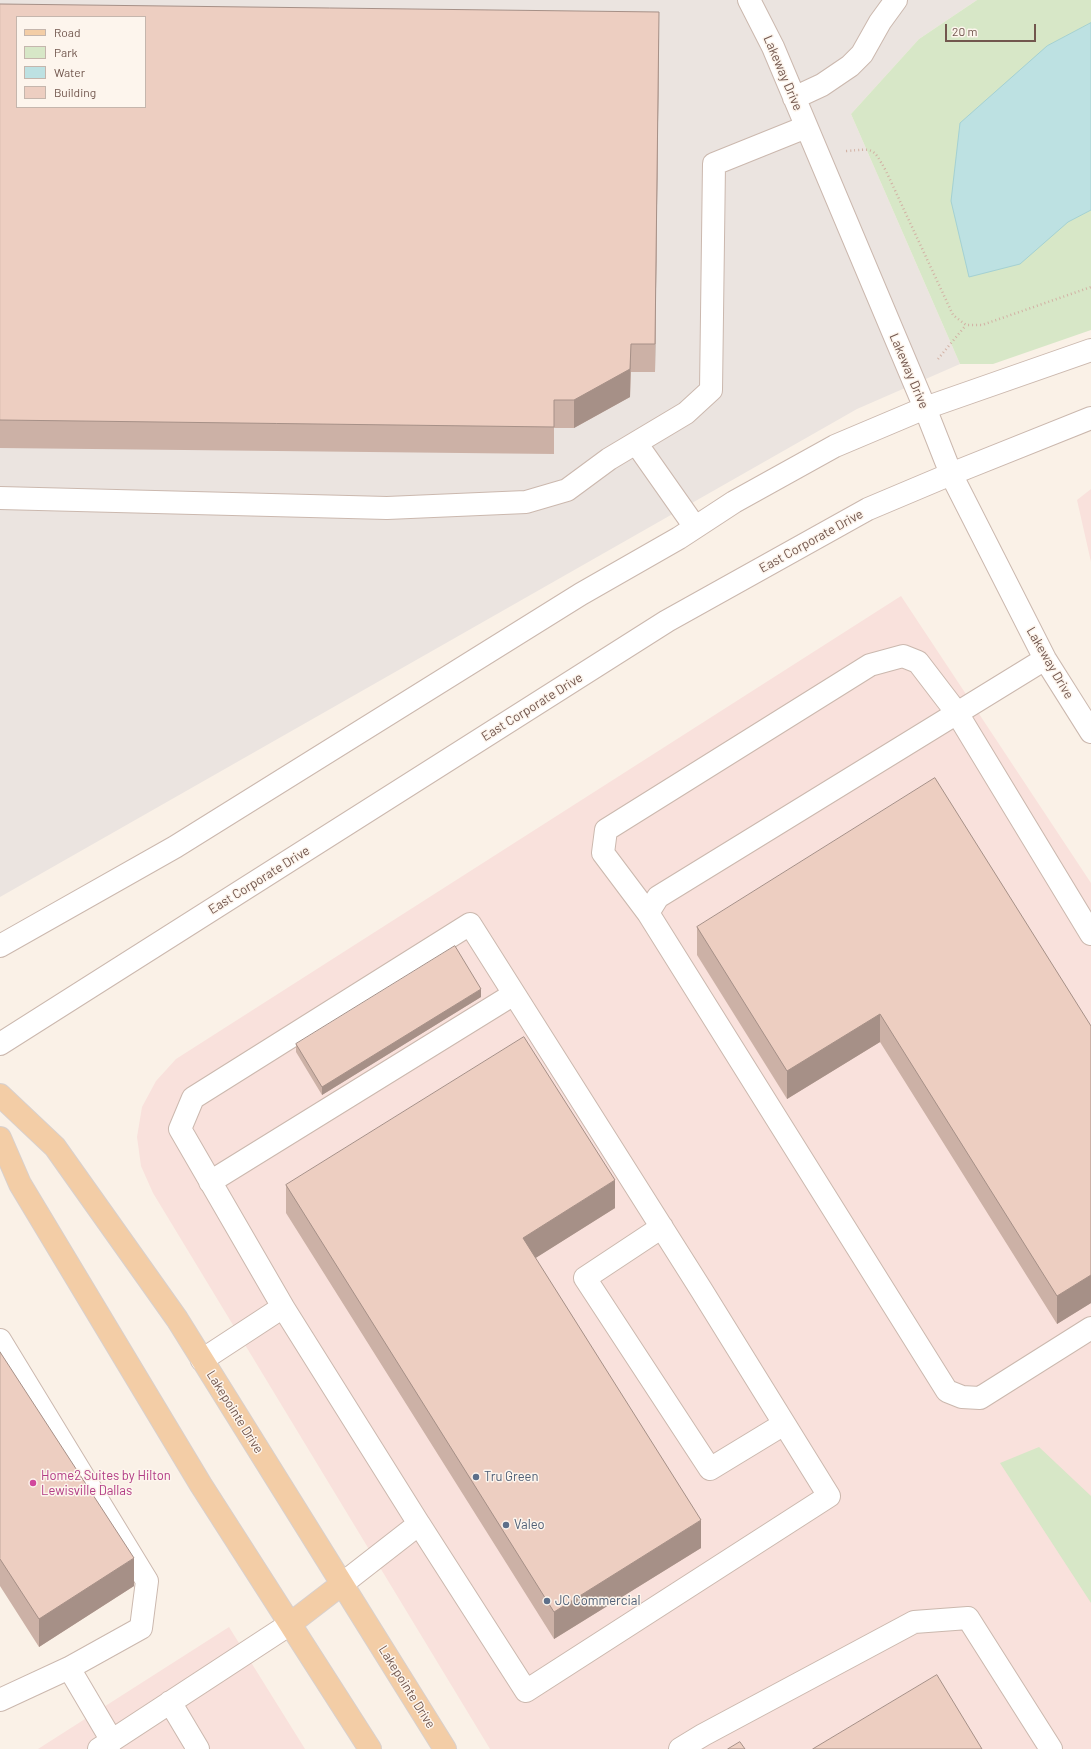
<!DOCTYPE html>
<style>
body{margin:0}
#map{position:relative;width:1091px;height:1749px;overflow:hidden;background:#faf1e7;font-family:Barlow,sans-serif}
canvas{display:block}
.legend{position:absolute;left:16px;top:16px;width:130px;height:92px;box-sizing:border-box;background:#fdf5ed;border:1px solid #c5b6ad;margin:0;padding:5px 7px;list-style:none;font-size:12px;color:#72574e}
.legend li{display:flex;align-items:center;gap:8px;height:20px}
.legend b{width:20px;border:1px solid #c5b6ad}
.scale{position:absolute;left:945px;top:24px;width:91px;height:18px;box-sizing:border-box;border:2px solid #72574e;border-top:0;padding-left:5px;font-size:12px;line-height:14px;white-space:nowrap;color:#72574e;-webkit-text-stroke:3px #fdf5ed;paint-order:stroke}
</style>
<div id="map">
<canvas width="1091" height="1749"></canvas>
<ul class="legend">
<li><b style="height:5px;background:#f3cda6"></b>Road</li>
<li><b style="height:11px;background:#d7e7c7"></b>Park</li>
<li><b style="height:11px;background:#bde1e2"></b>Water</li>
<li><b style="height:11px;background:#edcec1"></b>Building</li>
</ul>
<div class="scale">20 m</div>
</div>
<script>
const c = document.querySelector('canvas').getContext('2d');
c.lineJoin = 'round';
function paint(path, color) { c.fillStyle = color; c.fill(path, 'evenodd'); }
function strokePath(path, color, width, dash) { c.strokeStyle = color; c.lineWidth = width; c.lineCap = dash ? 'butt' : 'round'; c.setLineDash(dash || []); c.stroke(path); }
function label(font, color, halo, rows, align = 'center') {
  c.font = font + ' Barlow,sans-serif'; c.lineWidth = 3; c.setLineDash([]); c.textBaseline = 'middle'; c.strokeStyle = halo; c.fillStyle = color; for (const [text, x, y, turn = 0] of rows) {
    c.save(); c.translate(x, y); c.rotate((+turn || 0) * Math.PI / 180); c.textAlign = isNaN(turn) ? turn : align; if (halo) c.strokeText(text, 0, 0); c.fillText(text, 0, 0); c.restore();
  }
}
paint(new Path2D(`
 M1091,489V562L1077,500Z
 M901,596L1091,883V1749H490L153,1193L141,1166L137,1137L142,1107L156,1081L176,1059Z
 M229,1627L305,1749H38Z`), '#f9e1dc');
paint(new Path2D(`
 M0,0H977L919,39L851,114L960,364L857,409L0,897ZM17,17H145V107H17Z`), '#ebe4e0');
paint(new Path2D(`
 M977,0H1091V330L993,364H960L851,114L919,39Z
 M1039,1447L1091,1496V1603L1000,1463Z`), '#d7e7c7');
const water = new Path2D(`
 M1091,23V210L1068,222L1020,264L969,277L951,201L960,123L1047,46Z`);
paint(water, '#bde1e2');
strokePath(water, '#a4d1d3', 1);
const minor = new Path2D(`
 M749,0L773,47L925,408L951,474L1045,659L1091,732
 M794,98L822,85L850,66L862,54L880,22L896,0
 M636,443L695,527
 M0,498L387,508L526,502L567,490L609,459L686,413L711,390L714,164L806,127
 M1045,659L658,897L648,913L947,1391L962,1397L980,1398L1091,1328
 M648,913L603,853L606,830L870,665L903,656L918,662L957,713L1091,934
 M0,946L175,847L581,594L679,538L734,502L835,446L925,408L1091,350
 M0,1044L667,621L868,509L951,474L1091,418
 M210,1182L514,994
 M662,1227L585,1278L710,1469L784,1424
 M283,1307L419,1524
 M0,1340L147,1581L141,1628L69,1668
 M202,1360L283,1307L180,1129L193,1098L470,924L702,1291L829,1496L526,1691L419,1524L342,1584
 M0,1700L69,1668L112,1741
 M170,1702L198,1749
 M99,1749L290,1624
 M680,1749L703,1735L914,1622L968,1618L1051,1749`);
const major = new Path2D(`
 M0,1095L55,1147L177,1319L445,1749
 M0,1138L20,1184L201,1485L370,1749
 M290,1624L342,1584`);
strokePath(minor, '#cbb8ae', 24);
strokePath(major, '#d8d0cd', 24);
strokePath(new Path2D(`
 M846,151C874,149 872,146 886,171L953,315L966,325H982L1091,287
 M938,359L966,325`), '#d2b1a4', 2.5, [1, 3]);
strokePath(minor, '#fff', 22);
strokePath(major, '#f3cda6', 22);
paint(new Path2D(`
 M0,4L659,39L655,372H631L630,397L574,428H554V454L0,448Z
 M697,927L1091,1026V1303L1057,1324L880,1042L787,1099L697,955Z
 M481,997L322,1095L296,1052V1044Z
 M286,1185L615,1208L535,1258L701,1548L554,1639L286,1213Z
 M0,1352L134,1586L39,1647L0,1586Z`), '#ccb1a6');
paint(new Path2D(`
 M659,12V39L655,372V344Z
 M631,344L630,397L574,428V400Z
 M481,989V997L322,1095V1087Z
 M880,1014V1042L787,1099V1071Z
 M615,1180V1208L523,1266V1238Z
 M1091,1275V1303L1057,1324V1296Z
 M701,1520V1548L554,1639V1612Z
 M134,1558V1586L39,1647V1619Z`), '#a69087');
const building = new Path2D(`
 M0,4L659,12L655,344H631L630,369L574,400H554V427L0,420ZM17,17H145V107H17Z
 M935,778L1091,1026V1275L1057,1296L880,1014L787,1071L697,927Z
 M455,946L481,989L322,1087L296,1044Z
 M524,1037L615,1180L523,1238L701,1520L554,1612L286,1185Z
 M0,1352L134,1558L39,1619L0,1559Z
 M937,1675L982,1749H813Z
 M740,1742L745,1749H728Z`);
paint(building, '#edcec1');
strokePath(building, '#a69087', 1);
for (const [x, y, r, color] of [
 [476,1477,4,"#5c6f8a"],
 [33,1483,4,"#d1479c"],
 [506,1525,4,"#5c6f8a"],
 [547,1601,4,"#5c6f8a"]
]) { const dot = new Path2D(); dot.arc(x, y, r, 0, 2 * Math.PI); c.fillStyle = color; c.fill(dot); strokePath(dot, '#fdf5ed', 1.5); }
label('13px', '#72574e', '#fdf5ed', [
 ["Lakeway Drive",783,73,67],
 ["Lakeway Drive",909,371,67],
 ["East Corporate Drive",811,541,-29],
 ["Lakeway Drive",1050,663,60],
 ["East Corporate Drive",532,707,-32],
 ["East Corporate Drive",259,880,-32],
 ["Lakepointe Drive",235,1412,58],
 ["Lakepointe Drive",407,1687,58]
]);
label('13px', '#b23c85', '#fdf5ed', [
 ["Home2 Suites by Hilton",41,1476],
 ["Lewisville Dallas",41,1491]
], 'left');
label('13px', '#4e5e75', '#fdf5ed', [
 ["Tru Green",484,1477],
 ["Valeo",514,1525],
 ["JC Commercial",555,1601]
], 'left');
</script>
